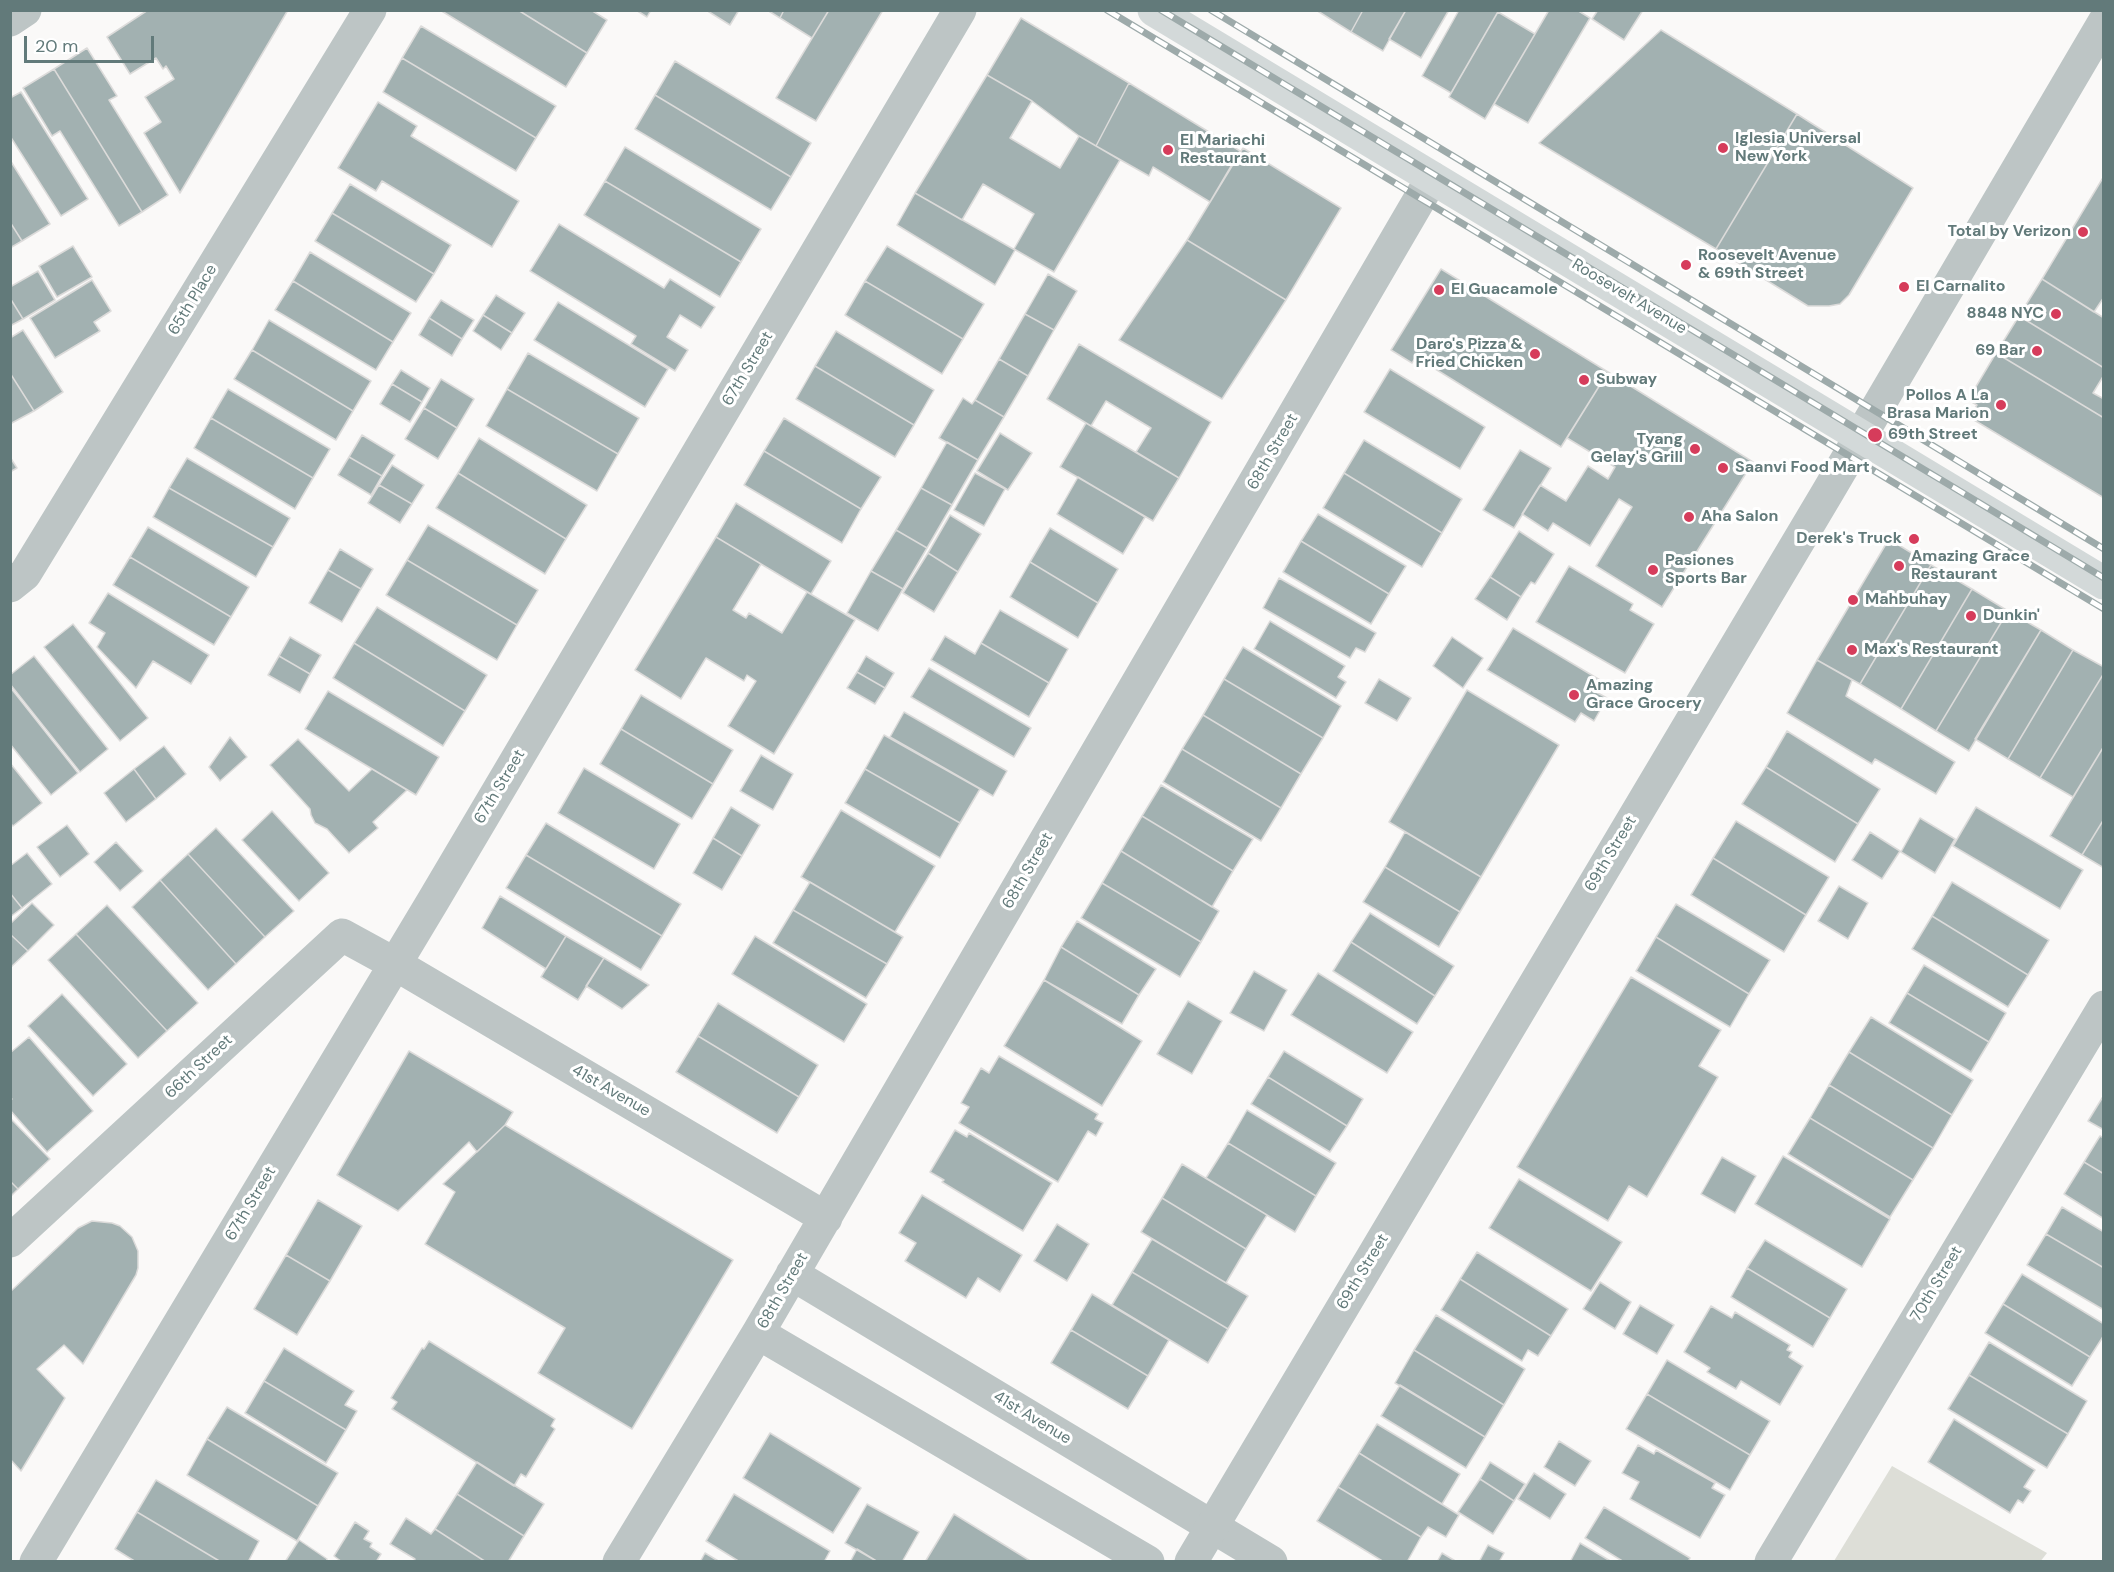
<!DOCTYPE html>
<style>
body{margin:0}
#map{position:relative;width:2114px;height:1572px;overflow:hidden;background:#faf9f8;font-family:"DM Sans",sans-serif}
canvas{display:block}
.frame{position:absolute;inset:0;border:12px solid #627a7a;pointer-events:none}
.scale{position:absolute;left:24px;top:36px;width:130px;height:27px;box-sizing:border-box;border:3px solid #627a7a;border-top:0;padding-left:8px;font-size:18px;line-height:21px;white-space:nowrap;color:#627a7a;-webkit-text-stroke:4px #fff;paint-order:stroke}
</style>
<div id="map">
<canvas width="2114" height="1572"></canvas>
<div class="frame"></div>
<div class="scale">20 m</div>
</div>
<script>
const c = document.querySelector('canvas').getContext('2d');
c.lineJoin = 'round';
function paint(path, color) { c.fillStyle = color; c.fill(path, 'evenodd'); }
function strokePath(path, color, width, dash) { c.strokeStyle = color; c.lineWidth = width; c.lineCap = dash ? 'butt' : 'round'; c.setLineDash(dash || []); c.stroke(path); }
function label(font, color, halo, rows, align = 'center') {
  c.font = font + ' "DM Sans",sans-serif'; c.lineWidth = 6; c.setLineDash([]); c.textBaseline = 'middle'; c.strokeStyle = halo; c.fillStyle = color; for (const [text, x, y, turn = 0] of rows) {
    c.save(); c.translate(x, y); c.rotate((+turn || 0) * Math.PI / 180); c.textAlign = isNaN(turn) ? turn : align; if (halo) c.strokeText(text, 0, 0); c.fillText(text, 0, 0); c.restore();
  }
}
paint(new Path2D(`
 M1892,1466L2047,1553L2040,1562L1834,1561Z`), '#ddded7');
const building = new Path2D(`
 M148,10H288L180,193L144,133L161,122L145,97L174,79L166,66L163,69L156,58L130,74L107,37Z
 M440,10H518L587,53L566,87Z
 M518,10H591L607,20L587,53Z
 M636,10H651L647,17Z
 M706,10H739L730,25Z
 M767,10H784L780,18Z
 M784,10H829L812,38L780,18Z
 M829,10H883L816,121L776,98Z
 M1316,10H1363L1351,32Z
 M1363,10H1406L1383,51L1351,32Z
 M1406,10H1449L1421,58L1389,39Z
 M1459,10H1499L1451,93L1422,76Z
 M1549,10H1577L1590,18L1528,123L1494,104Z
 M1598,10H1643L1624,40L1592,19Z
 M1498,12L1535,34L1485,119L1449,97Z
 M1021,18L1129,83L1096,146L1079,136L1032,101L987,75Z
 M421,26L556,106L536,138L402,58Z
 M1661,30L1797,114L1716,249L1539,143Z
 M87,48L117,96L109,100L168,195L142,212L54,69Z
 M402,58L536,138L516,171L383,92Z
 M675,61L811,143L791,177L655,95Z
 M54,69L142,212L119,226L60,131L52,136L23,88Z
 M987,75L1032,101L1010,138L1060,168L1079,136L1120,160L1054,272L1014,249L1034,214L983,184L962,220L915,193Z
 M1129,83L1240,151L1210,202L1153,167L1149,176L1096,146Z
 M21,92L88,199L61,216L10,136V98Z
 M655,95L791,177L771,210L635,129Z
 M378,102L417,126L411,136L519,201L492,247L382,181L376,191L338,168Z
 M1797,114L1913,188L1849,295L1840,304L1829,306H1808L1716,249Z
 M625,147L761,229L741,262L605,181Z
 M1243,148L1341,208L1286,300L1187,240Z
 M10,160L50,224L22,241L10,222Z
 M2104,176V297L2094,312L2042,279Z
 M605,181L741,262L720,297L584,215Z
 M350,184L451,245L434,274L332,213Z
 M915,193L1015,250L995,285L897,225Z
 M332,213L434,274L416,302L315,241Z
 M10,222L22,241L10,248Z
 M559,224L664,288L670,279L715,307L701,328L680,315L667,337L688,350L675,371L631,344L636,336L530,271Z
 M1187,240L1286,300L1222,399L1119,340Z
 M73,246L92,277L57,297L39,266Z
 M887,246L984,304L963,339L865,281Z
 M310,252L411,313L393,342L293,281Z
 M1441,269L1608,372L1561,447L1416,357L1412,363L1391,350Z
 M38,271L55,300L23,319L10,298V287Z
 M1048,274L1077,291L1054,330L1025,314Z
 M2042,279L2104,318V368L2019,316Z
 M92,280L111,311L94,322L100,331L55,358L30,318Z
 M293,281L393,342L376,370L275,310Z
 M865,281L963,339L942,374L845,315Z
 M496,295L525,313L512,333L483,315Z
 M10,298L23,319L10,326Z
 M441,300L474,320L462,339L429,318Z
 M558,302L668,369L645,407L534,340Z
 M1025,314L1054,330L1028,376L999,359Z
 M483,315L512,333L501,350L473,331Z
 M2019,316L2104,368V375L2093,393L2104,399V418L1996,353Z
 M429,318L462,339L452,356L419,335Z
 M269,320L371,381L353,411L252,350Z
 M23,330L63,392L34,411L10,373V338Z
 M836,331L934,390L914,425L815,366Z
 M1079,344L1211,422L1179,478L1136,452L1151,428L1106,401L1091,426L1047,399Z
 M252,350L353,411L336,440L234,379Z
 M528,353L639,418L618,454L507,389Z
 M1996,353L2104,418V498L1969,417L1977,405L1968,400Z
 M999,359L1028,376L1004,417L975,400Z
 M815,366L914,425L895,457L796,399Z
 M1390,369L1485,427L1460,469L1364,412Z
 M401,370L430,388L422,402L392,384Z
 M1608,372L1753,462L1662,607L1596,566L1632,507L1619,499L1590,546L1553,523L1548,531L1522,514L1540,485L1566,501L1588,466L1608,479L1615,467L1567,438Z
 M10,373L34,411L10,424Z
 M441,379L474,399L457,428L424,408Z
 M392,384L422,402L410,422L380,404Z
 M228,389L330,449L313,478L211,418Z
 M507,389L618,454L597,491L486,426Z
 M963,398L972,404L975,400L1004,417L978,460L939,438Z
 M424,408L457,428L438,459L405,439Z
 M211,418L313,478L295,509L194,448Z
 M784,418L881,477L861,509L764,451Z
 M1086,423L1179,478L1153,521L1060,467Z
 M1000,433L1032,453L1008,490L977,471Z
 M362,435L395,455L382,476L349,457Z
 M479,438L587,505L566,539L458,473Z
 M1364,440L1462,499L1442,533L1344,473Z
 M947,442L978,460L952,505L921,488Z
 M1520,450L1551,468L1514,528L1483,510Z
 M764,451L861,509L842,543L744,485Z
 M10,457L17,468L10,472Z
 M349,457L382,476L371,495L338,475Z
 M187,458L290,518L273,547L169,488Z
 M392,465L424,485L412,504L379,485Z
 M458,473L566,539L545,574L436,508Z
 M975,473L1005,489L984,526L954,510Z
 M1344,473L1442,533L1422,567L1323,508Z
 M1078,477L1145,517L1123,554L1057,514Z
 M379,485L412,504L400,523L368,503Z
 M169,488L273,547L256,577L153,517Z
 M921,488L952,505L927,548L896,530Z
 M736,503L831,561L811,594L716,537Z
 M1318,514L1406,566L1389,594L1301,541Z
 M950,515L981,534L958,572L928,553Z
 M428,525L538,590L517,625L407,560Z
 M148,527L249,587L231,617L130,557Z
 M1050,528L1118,569L1098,603L1030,562Z
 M896,530L927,548L903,589L871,571Z
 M1519,531L1554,554L1535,584L1531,582L1521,597L1490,577Z
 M716,537L761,564L733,610L746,618L749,613L782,633L807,592L855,620L774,754L728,726L756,681L747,675L744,681L706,658L681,699L635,670Z
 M1889,539L1931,565L1860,684L1817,660Z
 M1301,541L1389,594L1371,624L1283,572Z
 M340,549L373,569L361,589L328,570Z
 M928,553L958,572L934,612L903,593Z
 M130,557L231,617L214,645L113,585Z
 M407,560L517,625L497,660L386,595Z
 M1030,562L1098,603L1078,638L1010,597Z
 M1931,565L1972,589L1901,709L1860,684Z
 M1569,566L1633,604L1630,610L1654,624L1625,673L1536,622Z
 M328,570L361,589L342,622L309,603Z
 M871,571L903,589L878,631L847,613Z
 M1490,577L1521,597L1507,620L1475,599Z
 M1279,578L1376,633L1365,652L1356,648L1350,658L1263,608Z
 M1972,589L2008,611L1936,731L1901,709Z
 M108,593L209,655L191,684L153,661L136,688L97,647L105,633L89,623Z
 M377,607L487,675L465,711L354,643Z
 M1000,610L1068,649L1049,683L981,643Z
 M2008,611L2041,630L1969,751L1936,731Z
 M1270,621L1345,666L1338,677L1346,682L1336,698L1254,649Z
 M73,624L148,718L120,741L44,647Z
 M1513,628L1600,680L1594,691L1607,698L1594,721L1581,713L1575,722L1487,670Z
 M2041,630L2073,650L2008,759L1975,739Z
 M945,636L975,654L981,643L1049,683L1029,717L931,660Z
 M290,637L321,655L310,674L279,656Z
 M1452,637L1483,658L1463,688L1433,666Z
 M354,643L465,711L443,746L333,678Z
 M1243,647L1341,706L1323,738L1224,679Z
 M2073,650L2104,667V673L2040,778L2008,759Z
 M34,656L108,749L80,772L10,684V675Z
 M279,656L310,674L300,693L268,675Z
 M866,656L894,673L885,688L857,672Z
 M1817,660L1852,680L1846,696L1955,762L1936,794L1875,759L1872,764L1787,713Z
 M929,668L1031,728L1014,757L911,697Z
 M857,672L885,688L875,704L847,688Z
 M2104,673V746L2073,797L2040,778Z
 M1224,679L1323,738L1301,774L1203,715Z
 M1379,679L1411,698L1397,721L1365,703Z
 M10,687L78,773L51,795L10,744Z
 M1467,690L1559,745L1481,877L1389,822Z
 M328,691L439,757L416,795L305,729Z
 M641,695L733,750L713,784L621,729Z
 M904,712L1007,771L993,796L890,737Z
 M1203,715L1301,774L1281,808L1182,749Z
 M621,729L713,784L692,819L600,764Z
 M1787,731L1880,789L1858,824L1766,767Z
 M884,735L980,789L960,823L865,769Z
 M230,737L247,757L220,781L209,767Z
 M298,739L349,791L372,769L407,790L373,822L378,828L349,853L327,829L315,823L311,815L310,809L270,765Z
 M164,746L186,774L156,799L134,769Z
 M2104,746V819L2082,855L2050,836Z
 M1182,749L1281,808L1261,841L1163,782Z
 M761,755L793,774L773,810L740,791Z
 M10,763L42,803L13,826L10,823Z
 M1766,767L1858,824L1835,862L1742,804Z
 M584,768L680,824L654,869L558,813Z
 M134,769L156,799L126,822L104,793Z
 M865,769L960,823L940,858L845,803Z
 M1161,785L1253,839L1233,871L1142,816Z
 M731,807L760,825L742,856L713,838Z
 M1976,807L2083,870L2060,909L1953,846Z
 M841,810L935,866L895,932L801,877Z
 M272,811L329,873L299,901L242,840Z
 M1142,816L1233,871L1212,907L1121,851Z
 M1920,818L1955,839L1935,873L1901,852Z
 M2104,819V868L2082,855Z
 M1736,821L1829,877L1806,915L1713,858Z
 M546,823L681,904L662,936L526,855Z
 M67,825L89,854L60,877L37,847Z
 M216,828L294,911L265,937L188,854Z
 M1405,832L1481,877L1460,912L1385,867Z
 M1870,832L1900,851L1882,879L1852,860Z
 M713,838L742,856L722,890L693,873Z
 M116,842L143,871L120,891L94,862Z
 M1121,851L1219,911L1201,942L1102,883Z
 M27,853L52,884L22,908L10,893V866Z
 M188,854L265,937L236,964L160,880Z
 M526,855L662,936L641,970L506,888Z
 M1713,858L1806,915L1784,952L1691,895Z
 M1385,867L1460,912L1439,947L1363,902Z
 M160,880L236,964L208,990L132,907Z
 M810,882L903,937L887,964L793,910Z
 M1952,882L2049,940L2028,975L1932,916Z
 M1102,883L1201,942L1180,977L1081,918Z
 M1839,886L1868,903L1848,939L1818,921Z
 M10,893L22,908L10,917Z
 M500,896L566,936L546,969L482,928Z
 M32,903L54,925L28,951L10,934V924Z
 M1676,904L1770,960L1749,994L1656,937Z
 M107,905L198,1003L167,1031L76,934Z
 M793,910L887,964L866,998L773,943Z
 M1370,913L1454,966L1435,996L1351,942Z
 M1932,916L2028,975L2008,1007L1912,949Z
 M1077,921L1156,969L1139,995L1061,947Z
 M10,934L28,951L10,968Z
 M76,934L167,1031L138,1058L48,960Z
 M566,936L604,958L578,1000L541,977Z
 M755,936L867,1004L844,1042L732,974Z
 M1656,937L1749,994L1730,1027L1636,971Z
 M1351,942L1435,996L1417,1024L1333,971Z
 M1061,947L1139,995L1122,1024L1044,980Z
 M604,958L649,985L622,1009L586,986Z
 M1924,965L2006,1013L1989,1042L1907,993Z
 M1254,971L1287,990L1264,1031L1230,1013Z
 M1318,973L1413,1032L1387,1073L1291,1015Z
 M1631,977L1721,1030L1699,1066L1718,1077L1647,1197L1629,1186L1608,1221L1517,1167Z
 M1044,980L1142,1041L1102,1106L1004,1046Z
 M1907,993L1989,1042L1971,1072L1889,1023Z
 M62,994L127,1064L93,1096L28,1026Z
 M1188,1001L1222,1021L1192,1074L1157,1054Z
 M718,1003L818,1065L799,1097L698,1036Z
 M1871,1017L1973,1080L1952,1115L1849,1052Z
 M698,1036L799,1097L777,1133L676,1072Z
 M29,1037L93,1111L47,1152L10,1110V1100L12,1099L10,1097V1053Z
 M409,1051L513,1112L505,1125L477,1152L469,1142L398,1211L337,1175Z
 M1284,1051L1363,1099L1347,1126L1268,1077Z
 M1849,1052L1952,1115L1933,1148L1829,1085Z
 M999,1056L1098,1114L1095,1119L1103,1123L1096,1136L1088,1131L1058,1182L959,1123L969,1107L961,1103L981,1068L989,1073Z
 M1268,1077L1347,1126L1330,1152L1251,1104Z
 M1829,1085L1933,1148L1913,1180L1810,1118Z
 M2104,1095V1130L2088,1121Z
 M1247,1110L1336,1163L1316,1196L1228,1143Z
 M10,1118L50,1159L18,1189L10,1181Z
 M1810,1118L1913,1180L1890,1217L1788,1154Z
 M505,1125L733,1260L632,1429L538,1373L565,1328L425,1244L455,1192L443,1184Z
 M955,1130L967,1137L969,1133L1052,1183L1023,1231L942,1182L944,1180L930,1172Z
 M2100,1136L2104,1138V1174L2084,1162Z
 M1228,1143L1316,1196L1295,1232L1206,1178Z
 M1783,1156L1890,1219L1862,1267L1755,1204Z
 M1722,1157L1756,1176L1735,1213L1701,1194Z
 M2084,1162L2104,1174V1219L2064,1194Z
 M1182,1164L1267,1215L1246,1249L1162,1198Z
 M1519,1179L1622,1242L1591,1291L1489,1228Z
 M10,1181L18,1189L10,1197Z
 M922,1195L1022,1255L1000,1292L978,1278L966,1298L905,1261L916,1243L899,1233Z
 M1162,1198L1246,1249L1226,1283L1141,1232Z
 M318,1200L362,1226L330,1281L286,1255Z
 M2062,1207L2104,1232V1268L2046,1234Z
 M92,1221L112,1223L120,1226L132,1237L138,1251V1268L136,1275L83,1364L64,1345L37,1369L65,1398L21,1471L10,1459V1292L78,1228Z
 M1057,1224L1089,1244L1067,1281L1034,1261Z
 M2046,1234L2104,1268V1310L2027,1265Z
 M1152,1239L1248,1296L1228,1329L1132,1272Z
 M1765,1240L1847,1289L1830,1318L1747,1268Z
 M1477,1252L1568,1309L1551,1336L1460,1279Z
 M286,1255L330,1281L297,1335L254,1309Z
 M1747,1268L1830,1318L1813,1347L1731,1297Z
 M1132,1272L1228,1329L1208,1363L1112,1305Z
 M2022,1274L2104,1324V1335L2090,1357L2003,1304Z
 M1460,1279L1551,1336L1538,1356L1528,1350L1522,1361L1441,1310Z
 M1600,1282L1631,1302L1615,1329L1583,1309Z
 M1092,1294L1169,1340L1148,1376L1071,1330Z
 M2003,1304L2090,1357L2072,1386L1985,1333Z
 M1640,1305L1674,1325L1657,1354L1623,1334Z
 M1711,1306L1732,1318L1735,1312L1790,1345L1787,1350L1792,1352L1789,1357L1803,1366L1780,1405L1741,1381L1736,1389L1707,1372L1710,1368L1684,1352Z
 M1436,1315L1525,1369L1504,1405L1414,1350Z
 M1071,1330L1148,1376L1128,1409L1051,1363Z
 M429,1341L555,1419L551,1426L555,1429L526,1477L521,1474L514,1486L392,1409L397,1402L391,1398L422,1348L424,1349Z
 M1989,1342L2087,1401L2068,1434L1969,1375Z
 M284,1348L354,1391L345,1405L357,1411L346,1430L264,1381Z
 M1414,1350L1504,1405L1485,1437L1395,1383Z
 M1667,1360L1770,1421L1750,1455L1647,1394Z
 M1969,1375L2068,1434L2047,1468L1948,1409Z
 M264,1381L346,1430L326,1463L245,1413Z
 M1400,1385L1485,1437L1466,1468L1381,1416Z
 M1647,1394L1750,1455L1730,1490L1626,1429Z
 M227,1407L338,1473L318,1506L207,1439Z
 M1954,1419L2035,1470L2024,1487L2031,1491L2023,1503L2018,1500L2010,1513L1928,1462Z
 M1377,1424L1460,1474L1442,1504L1359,1453Z
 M770,1433L861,1488L833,1533L743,1478Z
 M207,1439L318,1506L297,1541L187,1475Z
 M1559,1441L1591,1461L1575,1486L1544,1467Z
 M1638,1445L1654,1454L1656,1450L1715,1483L1712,1488L1725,1495L1700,1538L1630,1499L1639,1482L1622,1473Z
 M1359,1453L1459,1515L1446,1537L1428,1527L1421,1537L1338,1487Z
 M477,1462L544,1504L524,1536L457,1494Z
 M1490,1462L1525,1484L1514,1501L1480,1479Z
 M1534,1473L1566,1494L1550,1519L1518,1499Z
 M1480,1479L1514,1501L1493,1534L1458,1512Z
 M156,1480L259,1541L248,1562H221L137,1512Z
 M1338,1487L1421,1537L1407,1562H1384L1317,1521Z
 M457,1494L524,1536L508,1562H486L435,1529Z
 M734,1494L830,1551L824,1562H740L706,1541Z
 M867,1504L919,1532L902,1562H878L845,1543Z
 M1604,1507L1690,1558L1688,1562H1624L1585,1538Z
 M137,1512L221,1562H136L115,1549Z
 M954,1514L1032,1562H925Z
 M406,1518L431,1534L435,1529L486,1562H413L415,1559L390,1544Z
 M355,1522L369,1531L364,1539L372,1543L370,1547L381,1554L376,1562H342L334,1556Z
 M299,1540L327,1559L326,1562H285Z
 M1580,1543L1612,1562H1570Z
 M1488,1545L1504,1553L1499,1562H1479Z
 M857,1549L878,1562H850Z
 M705,1553L720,1562H700Z
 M1442,1553L1457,1562H1437Z`);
paint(building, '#a2b1b1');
strokePath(building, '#dcdbda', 1.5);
strokePath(new Path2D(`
 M10,20L25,10
 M10,586L25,574L370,10
 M10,1241L342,935L395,964L826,1218
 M792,1274L1271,1562
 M758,1333L1148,1562
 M36,1562L433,901L960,10
 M619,1562L758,1333L1432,178
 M1771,1562L2104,1007`), '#bdc5c5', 33);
strokePath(new Path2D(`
 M1191,1562L1826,495L2104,22`), '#bdc5c5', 33);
strokePath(new Path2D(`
 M1154,10L2104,583`), '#d3d9d9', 33);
const rail = new Path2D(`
 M1107,10L2104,609
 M1161,10L2104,578
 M1211,10L2104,549`);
strokePath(rail, '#9daaaa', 7);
strokePath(rail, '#fff', 4.5, [14]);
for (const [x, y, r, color] of [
 [1723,148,6,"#d63c5b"],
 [1168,150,6,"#d63c5b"],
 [2083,232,6,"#d63c5b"],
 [1686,265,6,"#d63c5b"],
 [1904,287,6,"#d63c5b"],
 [1439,290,6,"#d63c5b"],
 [2056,314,6,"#d63c5b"],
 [2037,351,6,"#d63c5b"],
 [1535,354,6,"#d63c5b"],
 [1584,380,6,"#d63c5b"],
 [2001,405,6,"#d63c5b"],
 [1875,435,8,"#d63c5b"],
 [1695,449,6,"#d63c5b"],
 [1723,468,6,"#d63c5b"],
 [1689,517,6,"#d63c5b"],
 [1914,539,6,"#d63c5b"],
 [1899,566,6,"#d63c5b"],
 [1653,570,6,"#d63c5b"],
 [1853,600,6,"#d63c5b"],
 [1971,616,6,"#d63c5b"],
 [1852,650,6,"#d63c5b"],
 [1574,695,6,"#d63c5b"]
]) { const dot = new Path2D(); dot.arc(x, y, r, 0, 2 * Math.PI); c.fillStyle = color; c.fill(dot); strokePath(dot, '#fff', 2); }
label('bold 16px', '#627a7a', '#fff', [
 ["Iglesia Universal",1735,139],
 ["New York",1735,157],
 ["El Mariachi",1180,141],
 ["Restaurant",1180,159],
 ["Total by Verizon",2071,232,"right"],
 ["Roosevelt Avenue",1698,256],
 ["& 69th Street",1698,274],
 ["El Carnalito",1916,287],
 ["El Guacamole",1451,290],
 ["8848 NYC",2044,314,"right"],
 ["Daro's Pizza &",1523,345,"right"],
 ["Fried Chicken",1523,363,"right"],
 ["69 Bar",2025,351,"right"],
 ["Subway",1596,380],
 ["Pollos A La",1989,396,"right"],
 ["Brasa Marion",1989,414,"right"],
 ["69th Street",1888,435],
 ["Tyang",1683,440,"right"],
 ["Gelay's Grill",1683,458,"right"],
 ["Saanvi Food Mart",1735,468],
 ["Aha Salon",1701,517],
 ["Derek's Truck",1902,539,"right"],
 ["Amazing Grace",1911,557],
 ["Restaurant",1911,575],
 ["Pasiones",1665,561],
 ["Sports Bar",1665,579],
 ["Mahbuhay",1865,600],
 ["Dunkin'",1983,616],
 ["Max's Restaurant",1864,650],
 ["Amazing",1586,686],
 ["Grace Grocery",1586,704]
], 'left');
label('16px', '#627a7a', '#fff', [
 ["Roosevelt Avenue",1629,297,31],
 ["65th Place",193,300,-59],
 ["67th Street",748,369,-59],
 ["68th Street",1273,452,-60],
 ["67th Street",500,787,-59],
 ["69th Street",1611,854,-59],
 ["68th Street",1028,871,-60],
 ["66th Street",199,1067,-43],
 ["41st Avenue",611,1091,30],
 ["67th Street",251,1204,-59],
 ["69th Street",1363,1272,-59],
 ["70th Street",1937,1284,-59],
 ["68th Street",783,1291,-60],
 ["41st Avenue",1032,1418,31]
]);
</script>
